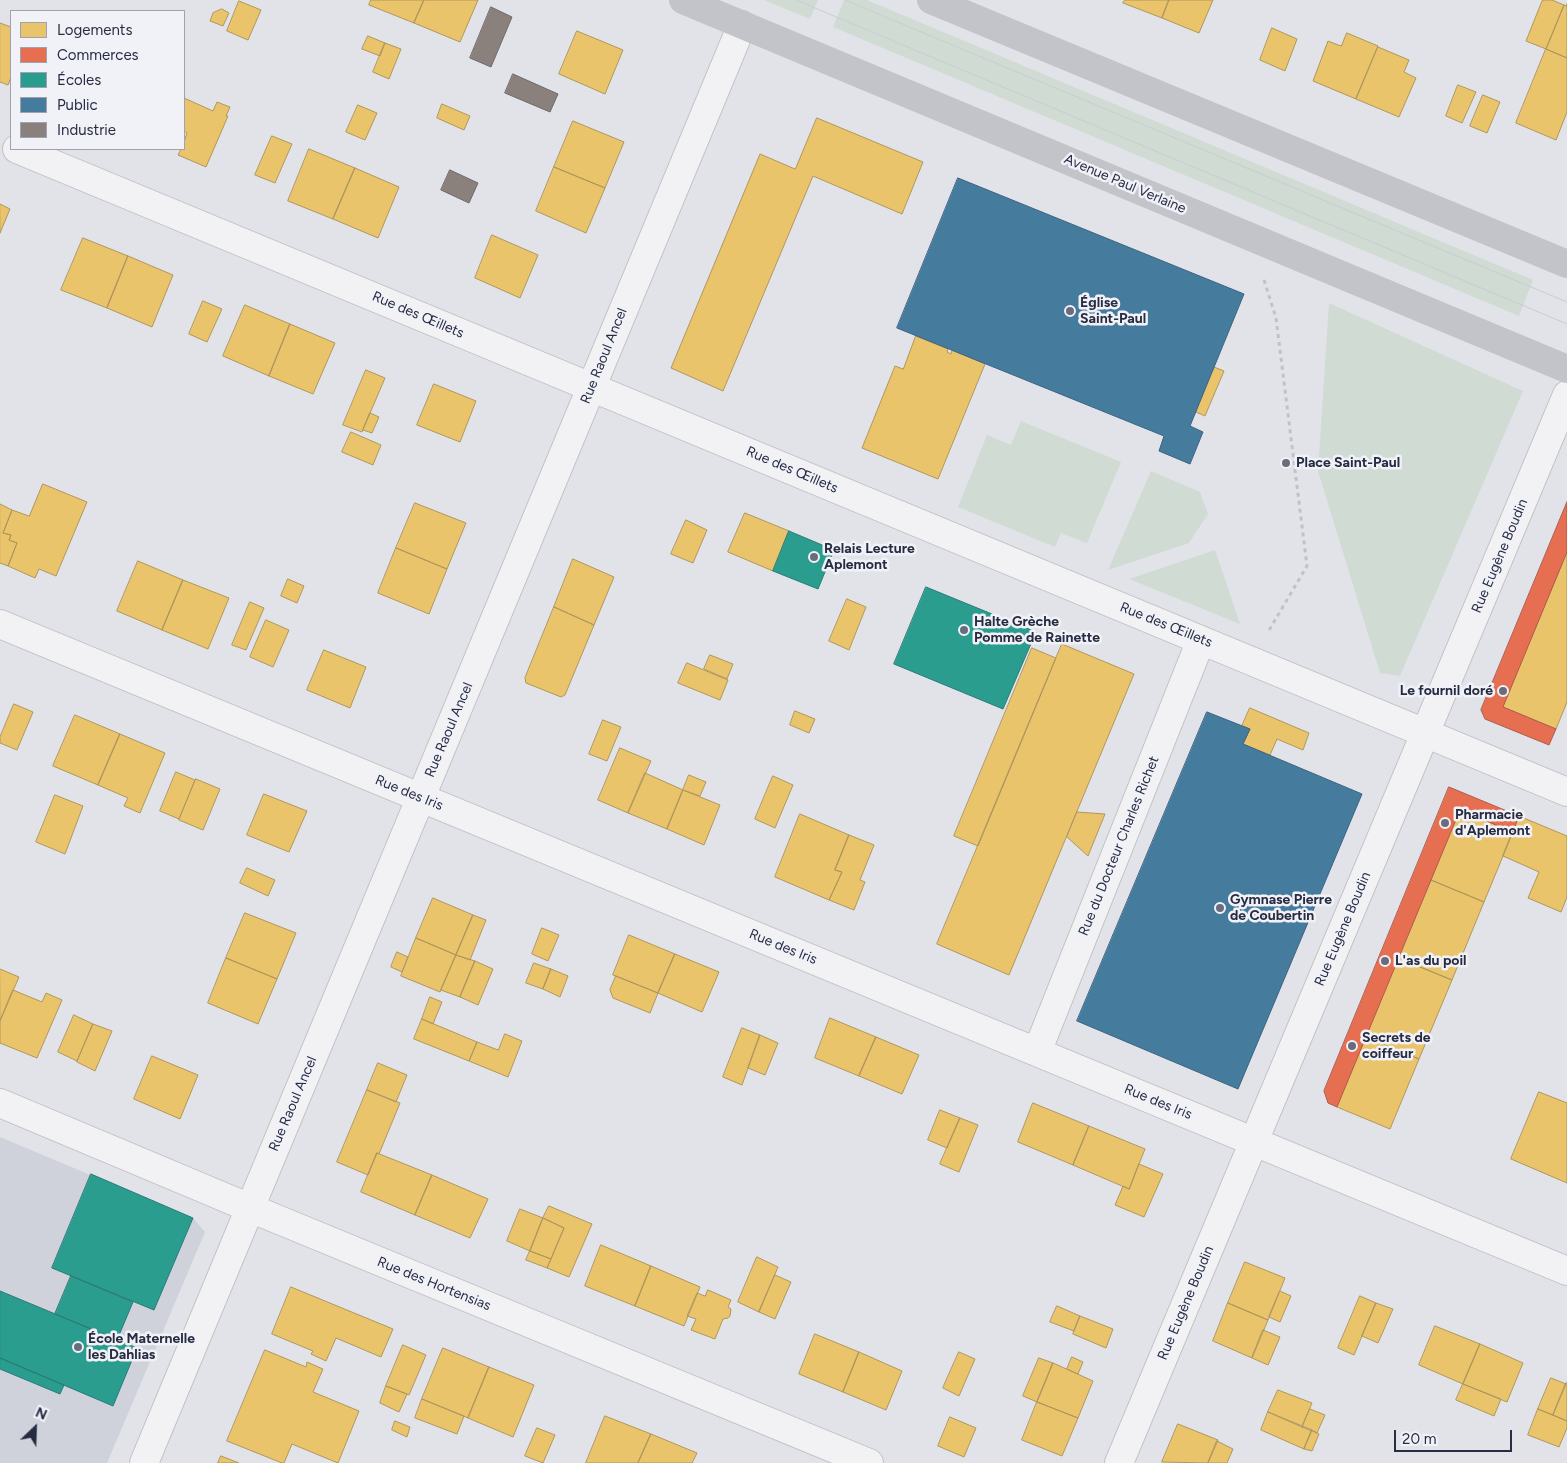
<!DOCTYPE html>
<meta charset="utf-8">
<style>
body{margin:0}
#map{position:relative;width:1567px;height:1463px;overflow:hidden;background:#e2e3e8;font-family:Figtree,sans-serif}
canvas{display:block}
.legend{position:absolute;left:10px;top:10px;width:175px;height:140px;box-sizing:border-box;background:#f0f2f7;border:1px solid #a0a3af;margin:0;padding:6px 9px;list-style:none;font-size:15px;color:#282c43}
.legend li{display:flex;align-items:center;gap:10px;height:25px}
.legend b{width:25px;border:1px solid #a0a3af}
.north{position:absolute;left:10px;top:1403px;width:50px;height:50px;-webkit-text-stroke:4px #f0f2f7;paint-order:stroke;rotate:24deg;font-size:14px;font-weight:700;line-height:20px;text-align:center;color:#282c43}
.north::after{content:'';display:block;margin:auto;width:18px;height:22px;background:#282c43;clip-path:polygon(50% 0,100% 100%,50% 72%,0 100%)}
.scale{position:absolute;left:1394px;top:1430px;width:118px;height:22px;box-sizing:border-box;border:2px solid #282c43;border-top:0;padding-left:6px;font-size:15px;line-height:18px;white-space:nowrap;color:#282c43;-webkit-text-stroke:4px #f0f2f7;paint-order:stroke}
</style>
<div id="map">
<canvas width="1567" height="1463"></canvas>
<ul class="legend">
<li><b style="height:14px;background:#e9c46a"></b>Logements</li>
<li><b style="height:14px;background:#e76f51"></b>Commerces</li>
<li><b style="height:14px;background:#2a9d8f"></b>Écoles</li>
<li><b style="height:14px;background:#457b9d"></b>Public</li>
<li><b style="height:14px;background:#8a817c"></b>Industrie</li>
</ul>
<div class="north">N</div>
<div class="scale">20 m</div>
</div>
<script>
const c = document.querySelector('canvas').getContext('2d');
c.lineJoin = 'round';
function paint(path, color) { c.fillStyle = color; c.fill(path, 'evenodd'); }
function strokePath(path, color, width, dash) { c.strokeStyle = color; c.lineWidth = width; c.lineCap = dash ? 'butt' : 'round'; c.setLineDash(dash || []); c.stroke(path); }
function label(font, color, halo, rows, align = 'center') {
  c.font = font + ' Figtree,sans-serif'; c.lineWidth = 5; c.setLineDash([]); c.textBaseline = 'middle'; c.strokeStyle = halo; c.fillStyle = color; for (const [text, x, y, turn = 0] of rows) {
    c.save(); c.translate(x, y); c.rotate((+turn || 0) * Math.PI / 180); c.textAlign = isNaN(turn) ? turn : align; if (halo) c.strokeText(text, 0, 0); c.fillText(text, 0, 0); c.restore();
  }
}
paint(new Path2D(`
 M0,1137L193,1218L205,1232L107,1463H0Z`), '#d0d2db');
paint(new Path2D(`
 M764,0H818L810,19Z
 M844,0H867L1533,280L1519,316L833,27Z
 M1329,303L1523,391L1400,676L1380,673L1318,471Z
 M1021,421L1121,462L1087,543L1061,533L1055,547L958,507L987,435L1011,445Z
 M1151,471L1200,492L1208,514L1189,543L1108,570Z
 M1215,550L1240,624L1129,579Z`), '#d0dbd3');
const homes = new Path2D(`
 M371,0H424L414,23L369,5Z
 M424,0H478L460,42L414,23Z
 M1125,0H1169L1162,18L1123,3Z
 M1169,0H1213L1199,33L1162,18Z
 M1545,0H1552L1564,5L1546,49L1526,41L1542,1Z
 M239,1L261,10L248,40L227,31Z
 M1567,4V58L1546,49L1564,5L1566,6Z
 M222,9L229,13L223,26L210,21L213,13Z
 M0,23L11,27V77L8,85L0,82Z
 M1272,28L1297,39L1285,71L1260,60Z
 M577,31L623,50L605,94L559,74Z
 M1347,33L1378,46L1356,99L1313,81L1328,41L1341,46Z
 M368,36L385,43L380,56L362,49Z
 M385,43L401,49L389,79L373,72Z
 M1378,47L1409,60L1404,72L1416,78L1399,117L1356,99Z
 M1546,49L1567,58V112L1556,140L1516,123Z
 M1458,85L1476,92L1462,123L1446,116Z
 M1483,95L1500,102L1487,133L1470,126Z
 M184,98L213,111L217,102L230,107L226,116H228L206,167L178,155L181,149H184V142L187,133L184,131Z
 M442,104L470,116L464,130L437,118Z
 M358,105L377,113L365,140L346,132Z
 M817,118L923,162L902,214L813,176L723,391L671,368L760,154L795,169Z
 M573,121L624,142L605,188L554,167Z
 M272,136L292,144L275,183L255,175Z
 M309,149L355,168L333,219L288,201Z
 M554,167L605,188L586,233L536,211Z
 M355,168L399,187L378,238L333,219Z
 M0,204L10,209L0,233Z
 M492,235L538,255L520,298L475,278Z
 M83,238L128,256L107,308L61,290Z
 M128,256L173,275L152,327L107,308Z
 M203,301L222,309L207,342L189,334Z
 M245,305L290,324L269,376L223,356Z
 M290,324L335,343L313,394L269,376Z
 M916,336L948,349L947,352L951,354L952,350L985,364L938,479L862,448L895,366L903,369Z
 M1214,367L1224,371L1205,416L1196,412Z
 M366,370L385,378L362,432L343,425Z
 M434,384L476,401L460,442L417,425Z
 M370,413L379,417L372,433L363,430Z
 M351,432L381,445L373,465L342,452Z
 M43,484L87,502L56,576L39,569L35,578L8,566L17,543L9,540L11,535L3,533L12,510L29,516Z
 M415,503L466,523L447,569L396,548Z
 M0,504L12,510L3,533L11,535L9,540L17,543L8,566L0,563Z
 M745,513L789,531L773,571L728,552Z
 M686,520L707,530L693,563L671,554Z
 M396,548L447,569L429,614L378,593Z
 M1567,552V702L1556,729L1503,707Z
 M573,559L614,577L594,625L554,607Z
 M138,561L183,580L162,630L117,611Z
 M288,579L304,586L297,603L281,596Z
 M183,580L229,598L208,649L162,630Z
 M847,599L866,607L849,650L829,641Z
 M250,602L264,608L246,650L232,645Z
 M554,607L594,625L565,695L561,697L526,683L525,678Z
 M266,620L289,630L273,667L250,657Z
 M1062,644L1134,674L1009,975L937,944Z
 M1032,648L1056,658L978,846L954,836Z
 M324,650L366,667L350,708L307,690Z
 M710,655L733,664L727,679L704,669Z
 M687,663L728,680L720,700L678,683Z
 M14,704L33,712L17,750L0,743V737Z
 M1250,708L1309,733L1303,750L1277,739L1270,755L1243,744L1250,729L1242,726Z
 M795,711L815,719L809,733L790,725Z
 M75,715L120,734L98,785L53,766Z
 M603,720L621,727L607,761L589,754Z
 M120,734L165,753L140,813L124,806L128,798L98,785Z
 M620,748L651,761L628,813L598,800Z
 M176,772L195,780L179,819L160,811Z
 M645,773L683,790L667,829L628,813Z
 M689,775L706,782L700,796L683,790Z
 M773,776L793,785L775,828L755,819Z
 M196,779L220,789L203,830L179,820Z
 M683,790L720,805L704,845L667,829Z
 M264,794L307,811L289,852L247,835Z
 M55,795L83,806L65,854L36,842Z
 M1460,810L1513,832L1484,902L1431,880Z
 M1077,812L1105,814L1088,856L1067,837Z
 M800,814L849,835L835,870L842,872L829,900L775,877Z
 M1519,816L1567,836V897L1561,912L1528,898L1539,872L1503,856Z
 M849,835L874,845L860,880L865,882L854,910L829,900L842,872L835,870Z
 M247,868L275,880L268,896L240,883Z
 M1431,880L1484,902L1452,980L1398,958Z
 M433,898L473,915L456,955L416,938Z
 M245,913L296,933L277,979L226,958Z
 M473,915L486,920L470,960L456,955Z
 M542,928L559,935L548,961L532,954Z
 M629,935L675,954L658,993L613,975Z
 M416,938L456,955L440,992L401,976Z
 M397,952L408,957L402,972L391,967Z
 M675,954L719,972L702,1012L658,993Z
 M456,955L475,961L460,997L441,990Z
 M226,958L277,979L258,1024L208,1003Z
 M1398,958L1452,980L1419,1059L1366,1037Z
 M475,961L493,969L478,1005L460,997Z
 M534,963L551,969L543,989L526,983Z
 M0,969L19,977L0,1021Z
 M551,969L568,976L560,997L543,989Z
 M616,976L658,993L650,1013L613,998L610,990Z
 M13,990L42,1002L46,993L62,1000L37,1058L0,1043V1021Z
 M430,997L442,1002L433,1024L422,1019Z
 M74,1015L93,1024L77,1061L58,1052Z
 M830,1018L876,1037L859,1076L815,1058Z
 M422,1019L477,1042L469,1061L414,1039Z
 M93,1024L112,1031L95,1071L77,1062Z
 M742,1028L760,1035L742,1085L723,1077Z
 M505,1034L522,1041L508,1077L469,1061L477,1042L498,1050Z
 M760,1035L778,1043L765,1075L748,1068Z
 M876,1037L919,1055L902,1094L859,1076Z
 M1366,1037L1419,1059L1390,1129L1337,1107Z
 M152,1056L198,1075L180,1119L134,1099Z
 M378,1063L407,1075L396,1102L367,1090Z
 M367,1090L400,1103L379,1154L377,1153L368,1175L337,1162Z
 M1539,1092L1567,1103V1183L1511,1159Z
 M1033,1103L1089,1126L1073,1165L1018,1142Z
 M940,1110L960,1118L947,1148L928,1140Z
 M960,1118L978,1125L959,1172L940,1164Z
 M1089,1126L1145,1149L1129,1189L1073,1165Z
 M377,1153L432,1175L415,1215L361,1192Z
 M1139,1164L1163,1174L1144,1217L1115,1205L1123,1186L1129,1189Z
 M432,1175L488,1199L470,1238L415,1215Z
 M549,1206L592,1224L569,1277L547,1268L564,1228L543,1218Z
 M520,1209L543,1218L530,1251L507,1241Z
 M543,1218L564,1228L551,1259L530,1251Z
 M601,1245L651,1266L635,1306L585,1286Z
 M530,1251L551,1259L547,1268L526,1260Z
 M757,1257L778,1267L759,1312L738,1302Z
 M1245,1262L1285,1278L1268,1320L1228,1303Z
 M651,1266L700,1287L684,1326L635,1306Z
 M775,1275L791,1282L775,1319L759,1312Z
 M291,1287L393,1329L381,1357L336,1338L326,1361L311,1354L313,1351L272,1334Z
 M708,1290L731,1300L728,1307L731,1309L730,1316L728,1318L723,1319L715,1339L691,1330L696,1319L687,1316L697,1293L705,1296Z
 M1280,1291L1291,1296L1280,1322L1269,1317Z
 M1360,1296L1376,1303L1354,1355L1338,1348Z
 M1228,1303L1268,1320L1252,1358L1213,1341Z
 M1376,1303L1393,1309L1378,1343L1362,1336Z
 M1057,1306L1080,1316L1074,1331L1050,1322Z
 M1080,1316L1113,1329L1106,1348L1073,1334Z
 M1435,1326L1480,1344L1463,1384L1419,1365Z
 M1263,1330L1280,1337L1268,1365L1252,1358Z
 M815,1334L859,1352L843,1392L799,1374Z
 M1480,1344L1523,1363L1507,1402L1463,1384Z
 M403,1345L426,1355L409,1395L386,1386Z
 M443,1348L489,1367L468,1418L422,1399Z
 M265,1350L306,1367L307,1362L323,1369L313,1392L359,1411L338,1463L292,1444L284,1463H282L227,1441Z
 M859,1352L902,1371L886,1410L843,1392Z
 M959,1352L975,1359L959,1396L943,1388Z
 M1072,1357L1083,1362L1078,1374L1067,1369Z
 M1039,1358L1053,1363L1037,1402L1023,1396Z
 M1053,1363L1093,1381L1078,1418L1037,1402Z
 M489,1367L534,1385L513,1437L468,1418Z
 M1551,1378L1566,1384L1553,1415L1538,1409Z
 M1566,1383H1567V1421L1553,1415Z
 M1463,1384L1501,1399L1494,1416L1456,1400Z
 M386,1386L407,1394L399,1412L380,1403Z
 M1278,1390L1312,1403L1302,1427L1268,1412Z
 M422,1399L464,1416L457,1434L415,1418Z
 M1037,1402L1078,1418L1062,1456L1022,1440Z
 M1310,1409L1325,1415L1317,1433L1302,1427Z
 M1538,1409L1567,1421V1428L1559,1447L1528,1435Z
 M1268,1412L1312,1430L1304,1449L1261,1430Z
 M605,1416L651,1434L638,1463H586Z
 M950,1417L976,1428L964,1457L938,1446Z
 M395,1421L410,1427L407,1437L392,1430Z
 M1178,1424L1218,1440L1208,1463L1162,1462Z
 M537,1428L555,1435L543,1463L525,1456Z
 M1312,1430L1319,1434L1312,1451L1304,1449Z
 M651,1434L697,1453L692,1463H638Z
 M1217,1441L1233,1449L1227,1463H1208Z
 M221,1456L239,1463H218Z`);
paint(homes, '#e9c46a');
strokePath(homes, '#af965e', 1);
const shops = new Path2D(`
 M1567,502V552L1503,707L1556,729L1549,745L1485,719L1481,710Z
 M1449,787L1519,816L1513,832L1460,810L1337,1107L1328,1103L1324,1091Z`);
paint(shops, '#e76f51');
strokePath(shops, '#ae5b4d', 1);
const schools = new Path2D(`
 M789,531L834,550L818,589L773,571Z
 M926,587L1036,632L1003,709L894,664Z
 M91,1174L193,1218L154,1310L52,1268Z
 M71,1276L133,1302L117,1340L55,1314Z
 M0,1291L137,1348L113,1406L0,1358Z
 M0,1358L64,1385L60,1394L0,1369Z`);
paint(schools, '#2a9d8f');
strokePath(schools, '#297b78', 1);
const public = new Path2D(`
 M958,178L1244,294L1190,426L1203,432L1190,464L1159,451L1164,436L897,328Z
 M1207,712L1250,729L1243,744L1362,794L1238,1089L1077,1021Z`);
paint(public, '#457b9d');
strokePath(public, '#3c6382', 1);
const industry = new Path2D(`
 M491,7L512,17L491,67L470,58Z
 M513,74L558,94L550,112L505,93Z
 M450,170L478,183L469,203L441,190Z`);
paint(industry, '#8a817c');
strokePath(industry, '#6d686b', 1);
const street = new Path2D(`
 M17,149L1567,792
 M0,624L1567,1271
 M1037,1052L1201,640
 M0,1103L250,1208L869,1463
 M144,1463L742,25
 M1119,1463L1567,395`);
strokePath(street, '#c0c1c6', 30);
strokePath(new Path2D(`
 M1264,280L1276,318L1307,566L1268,632`), '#c1c2c8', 3, [4, 4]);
strokePath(street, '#f2f2f4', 28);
strokePath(new Path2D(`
 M683,0L1567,369
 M931,0L1567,264`), '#c3c4ca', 28);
strokePath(new Path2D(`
 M796,0L1567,324
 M845,0L1567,302`), '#cbcccf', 1);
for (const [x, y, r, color] of [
 [1070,311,5,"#696c7d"],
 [1286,463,5,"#696c7d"],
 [814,557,5,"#696c7d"],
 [964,630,5,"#696c7d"],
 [1503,691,5,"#696c7d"],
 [1445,823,5,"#696c7d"],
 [1220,908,5,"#696c7d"],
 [1385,961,5,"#696c7d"],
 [1352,1046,5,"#696c7d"],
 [78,1347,5,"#696c7d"]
]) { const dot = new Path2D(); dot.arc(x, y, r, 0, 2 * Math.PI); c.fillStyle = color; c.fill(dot); strokePath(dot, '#f0f2f7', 2); }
label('14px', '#282c43', '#f0f2f7', [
 ["Avenue Paul Verlaine",1125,184,23],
 ["Rue des Œillets",418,315,23],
 ["Rue Raoul Ancel",604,356,-68],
 ["Rue des Œillets",792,470,23],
 ["Rue Eugène Boudin",1500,556,-67],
 ["Rue des Œillets",1166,625,22],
 ["Rue Raoul Ancel",449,730,-67],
 ["Rue des Iris",409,793,22],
 ["Rue du Docteur Charles Richet",1119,846,-68],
 ["Rue Eugène Boudin",1343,929,-67],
 ["Rue des Iris",783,947,22],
 ["Rue des Iris",1158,1102,22],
 ["Rue Raoul Ancel",293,1104,-67],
 ["Rue des Hortensias",434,1284,22],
 ["Rue Eugène Boudin",1186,1303,-67]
]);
label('bold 14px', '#282c43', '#f0f2f7', [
 ["Église",1080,303],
 ["Saint-Paul",1080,319],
 ["Place Saint-Paul",1296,463],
 ["Relais Lecture",824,549],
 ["Aplemont",824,565],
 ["Halte Grèche",974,622],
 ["Pomme de Rainette",974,638],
 ["Le fournil doré",1493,691,"right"],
 ["Pharmacie",1455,815],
 ["d'Aplemont",1455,831],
 ["Gymnase Pierre",1230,900],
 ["de Coubertin",1230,916],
 ["L'as du poil",1395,961],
 ["Secrets de",1362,1038],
 ["coiffeur",1362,1054],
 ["École Maternelle",88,1339],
 ["les Dahlias",88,1355]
], 'left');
</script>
